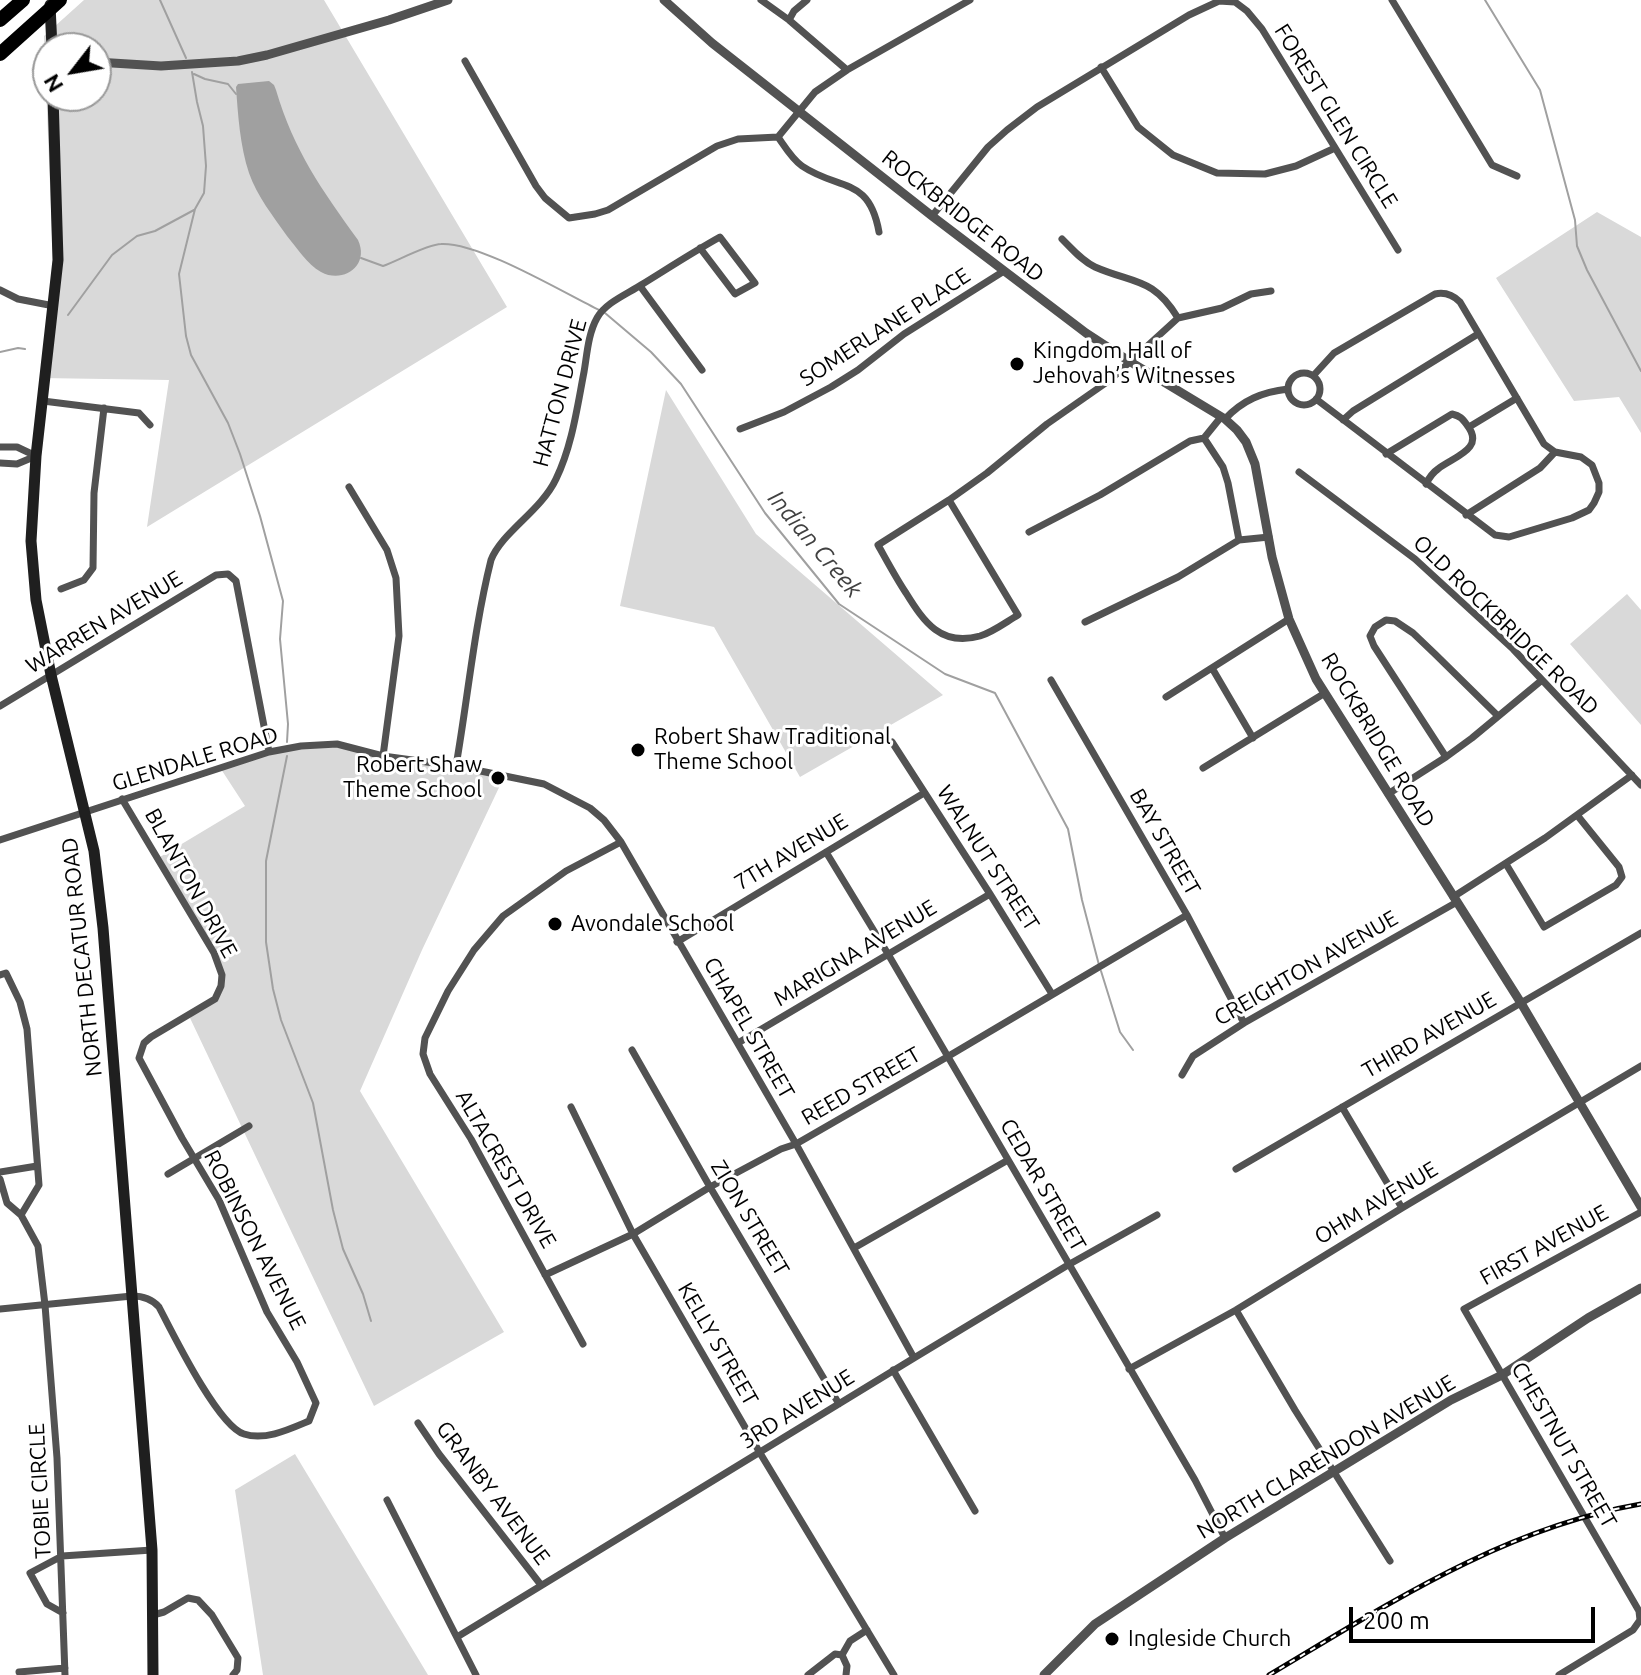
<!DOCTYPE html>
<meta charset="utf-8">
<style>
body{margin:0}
#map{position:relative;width:1641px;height:1675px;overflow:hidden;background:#fff;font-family:Ubuntu,sans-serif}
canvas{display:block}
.north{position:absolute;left:32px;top:32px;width:80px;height:80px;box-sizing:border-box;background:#fff;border:2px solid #999;border-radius:50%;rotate:239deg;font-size:22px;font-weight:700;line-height:32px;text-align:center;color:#000}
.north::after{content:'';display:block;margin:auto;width:28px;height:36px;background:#000;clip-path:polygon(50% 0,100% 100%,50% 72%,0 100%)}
.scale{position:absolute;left:1349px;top:1607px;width:246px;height:36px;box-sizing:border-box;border:4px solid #000;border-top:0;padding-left:10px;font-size:24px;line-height:28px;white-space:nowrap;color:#000;-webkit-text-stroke:6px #fff;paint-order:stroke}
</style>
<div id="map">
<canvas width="1641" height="1675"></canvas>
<div class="north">N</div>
<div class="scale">200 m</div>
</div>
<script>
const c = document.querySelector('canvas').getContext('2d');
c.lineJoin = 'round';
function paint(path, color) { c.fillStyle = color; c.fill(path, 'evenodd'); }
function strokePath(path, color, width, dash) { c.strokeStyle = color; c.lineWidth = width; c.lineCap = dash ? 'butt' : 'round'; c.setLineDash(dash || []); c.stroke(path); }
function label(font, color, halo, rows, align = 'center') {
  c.font = font + ' Ubuntu,sans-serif'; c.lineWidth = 6; c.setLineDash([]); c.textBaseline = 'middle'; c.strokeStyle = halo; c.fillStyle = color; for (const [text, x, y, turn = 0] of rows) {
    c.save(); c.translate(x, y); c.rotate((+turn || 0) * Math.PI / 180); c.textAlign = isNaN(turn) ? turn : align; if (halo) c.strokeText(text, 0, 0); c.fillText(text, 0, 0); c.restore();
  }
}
paint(new Path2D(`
 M84,0H324L507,307L147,527L169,380L41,378L53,260L44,36ZM48,48H96V96H48Z
 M1597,212L1641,237V433L1619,397L1574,401L1496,278Z
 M666,390L756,534L943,695L800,777L714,627L620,606Z
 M1627,594L1641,610V725L1570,644Z
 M345,746L504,777L422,950L360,1091L504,1332L374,1406L190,1018L219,992L218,961L160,857L245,806L219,766L287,747Z
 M295,1454L428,1675H263L235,1490Z`), '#d9d9d9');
paint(new Path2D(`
 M269,81L274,85L276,90C294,151 322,190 358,240C370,266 343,284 321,272C307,264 297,248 287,236C273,216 257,196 249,173C240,146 238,115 236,87L238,84Z`), '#a0a0a0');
strokePath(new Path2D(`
 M160,0L186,58
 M1485,0L1540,90L1575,220L1577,246L1587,270L1641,371
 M192,72L197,102L203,126L206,166L204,193L195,209L179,274L186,336L191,355L228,423L240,454L260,516L283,601L280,639L288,724L287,742
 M194,74L205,79L228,84L236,94
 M361,258L383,266C397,261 428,244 441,244C479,242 562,292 599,310
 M605,313L651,352L681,384L765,513L839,604L945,674L995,693L1068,829L1082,900L1099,965
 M68,315L112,255L137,236L155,231L194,210
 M0,352L18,348L25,349
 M287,756L266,861V942L273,989L281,1020L313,1103L333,1210L343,1249L363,1294L371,1321
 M1101,971L1120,1032L1133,1050`), '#a0a0a0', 2);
strokePath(new Path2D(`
 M761,0L789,20L847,70
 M1392,0L1492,165L1517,176
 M789,20L794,11L807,0
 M465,61L536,186L545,198L569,218L595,214L608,210L717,146L738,139L778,137L815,92L847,70L970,0
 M1101,67L1138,127L1173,155L1217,173L1265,174L1296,166L1335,148
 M778,137C785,147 792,159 802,166C839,191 869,176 879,232
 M932,216L988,147L1007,130L1037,107L1189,15L1219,1L1235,2L1247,11L1262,29L1398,250
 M1062,239C1072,249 1082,261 1095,267C1134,284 1153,277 1178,318
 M640,286L702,370
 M0,290L18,299L54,306
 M1288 389a16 16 0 1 1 32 0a16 16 0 1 1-32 0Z
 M1313,376L1334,353L1435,294C1444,292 1453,295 1460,302L1544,444L1555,452L1581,457L1592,465L1599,483V492L1594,503L1589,510L1572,518L1509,537L1495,535L1316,399
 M43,401L139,413L150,425
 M1225,419C1243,400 1262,392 1288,389
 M1343,420L1353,411L1478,334
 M1469,427L1517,398
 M740,429L784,412L831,387L858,370L904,334L1004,271
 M1204,438L1223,467L1228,483L1239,540
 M0,447H17L36,456
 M1386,454L1452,414C1460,416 1462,418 1467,425C1486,449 1453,457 1438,469C1432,473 1429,478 1426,484
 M0,463L17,464L36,456
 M1299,472L1415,559L1513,649L1641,785
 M349,487L387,550L396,578L399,636L383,756
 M949,500L1018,615C1006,622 993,632 980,636C941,647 924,622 906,593C896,578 887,561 878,545Z
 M949,500L987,473L1047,424L1110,380L1178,318L1222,308L1251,294L1271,291
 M1466,515L1540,468L1555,452
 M1029,532L1100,495L1190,441L1204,438L1221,417
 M61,589L84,580L93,568L94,493L104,408
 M1085,622L1178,577L1239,540L1269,537
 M1212,668L1253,738
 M1051,680L1187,915L1244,1023
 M1166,697L1289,619
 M0,706L216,575L228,574L236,581L269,752
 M892,742L990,894L1052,994
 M1446,757L1374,646L1370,636L1375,627L1386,620L1395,621L1413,633L1435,654L1498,716
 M456,766C468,697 474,628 491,560C502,532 541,511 556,479C572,446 577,408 584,372C587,355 588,334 597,318C605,303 627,294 641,285C667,269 693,252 720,237L755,283L735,294L700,248
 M1203,768L1325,693
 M1388,794L1446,757L1472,738L1542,680
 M0,840L269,752L301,746L337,744L383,756L456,766L544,784L590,808L604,820L621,842L796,1144L914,1358
 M826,852L888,954L1195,1480L1225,1538
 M1506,864L1544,927L1616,885L1622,877L1619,867L1577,815
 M1453,897L1545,838L1632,775
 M677,942L924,793
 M0,975L6,973L20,1002L27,1029L39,1185L21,1215L38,1246L45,1305L57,1458L65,1675
 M738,1043L990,894
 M632,1050L710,1187L839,1404
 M1182,1075L1193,1056L1244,1023L1457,902
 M571,1107L633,1234L760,1453L894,1675
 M1342,1107L1402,1208
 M1236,1169L1641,933
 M0,1172L37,1166
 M168,1174L249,1126
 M0,1179L7,1203L21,1215
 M854,1248L1008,1160
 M545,1275L633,1234L710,1187L781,1149L796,1144L947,1057L1187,915
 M0,1309L132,1296C143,1296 152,1299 159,1307C173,1334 218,1426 244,1434C265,1441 290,1429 309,1421L316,1403L297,1362L267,1312L219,1200L182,1138L139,1058L144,1043L151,1037L215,999L221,986L222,975L214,953L122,799
 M1236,1310L1295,1410L1390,1561
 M583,1344L471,1139L430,1074L423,1054L425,1038L448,991L474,950L503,916L566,871L621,842
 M1129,1369L1236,1310L1402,1208L1641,1066
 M893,1370L975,1511
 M418,1423L439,1454L541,1585
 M387,1500L476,1675
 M63,1613L47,1604L30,1573L62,1556L152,1550
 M153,1615L164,1612L188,1598L198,1600L212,1615L238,1658L237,1670L233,1675
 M457,1637L914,1358L1068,1265L1157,1215
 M19,1672L65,1668
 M808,1675L835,1654L842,1655
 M846,1675L847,1666L842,1655L850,1641L867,1630
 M1559,1675L1633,1630L1640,1620L1639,1611L1464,1309L1641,1212`), '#525252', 7);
strokePath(new Path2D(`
 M664,0L712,43L932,216L1086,333L1129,361L1225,419L1237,430L1246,442L1255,464L1272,557L1289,619L1316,679L1521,1003L1641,1207
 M96,62L161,66L238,61L267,55L389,20L448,0
 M1044,1675L1095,1624L1225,1538L1451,1400L1502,1375L1588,1318L1641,1288`), '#525252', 9);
strokePath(new Path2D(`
 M50,5L52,48
 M53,96L58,260L36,456L31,541L36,600L51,675L94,851L103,928L152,1550L153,1675`), '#1f1f1f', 11);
strokePath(new Path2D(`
 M0,20L23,0
 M0,54L60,0`), '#000', 14);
const rail = new Path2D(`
 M1269,1675C1387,1605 1503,1528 1641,1504`);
strokePath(rail, '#000', 5);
strokePath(rail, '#fff', 2, [6]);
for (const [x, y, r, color] of [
 [1017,364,8,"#000"],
 [638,750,8,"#000"],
 [498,778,8,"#000"],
 [555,924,8,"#000"],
 [1112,1639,8,"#000"]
]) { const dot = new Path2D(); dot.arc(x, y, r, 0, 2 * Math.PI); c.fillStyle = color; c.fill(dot); strokePath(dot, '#fff', 3); }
label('22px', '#000', '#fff', [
 ["FOREST GLEN CIRCLE",1336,116,58],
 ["ROCKBRIDGE ROAD",963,216,38],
 ["SOMERLANE PLACE",885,327,-33],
 ["HATTON DRIVE",560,393,-75],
 ["WARREN AVENUE",104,622,-31],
 ["OLD ROCKBRIDGE ROAD",1506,625,44],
 ["ROCKBRIDGE ROAD",1378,740,59],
 ["GLENDALE ROAD",195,759,-17],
 ["BAY STREET",1165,842,60],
 ["7TH AVENUE",791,852,-31],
 ["WALNUT STREET",988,858,57],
 ["BLANTON DRIVE",191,883,61],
 ["MARIGNA AVENUE",855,953,-31],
 ["NORTH DECATUR ROAD",82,957,-96],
 ["CREIGHTON AVENUE",1306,968,-30],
 ["CHAPEL STREET",749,1028,60],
 ["THIRD AVENUE",1429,1035,-30],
 ["REED STREET",861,1086,-30],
 ["ALTACREST DRIVE",506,1169,60],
 ["CEDAR STREET",1043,1185,60],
 ["OHM AVENUE",1376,1203,-31],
 ["ZION STREET",750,1218,59],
 ["ROBINSON AVENUE",255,1240,63],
 ["FIRST AVENUE",1544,1245,-29],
 ["KELLY STREET",718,1344,60],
 ["3RD AVENUE",797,1409,-32],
 ["CHESTNUT STREET",1564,1445,60],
 ["NORTH CLARENDON AVENUE",1326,1457,-31],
 ["TOBIE CIRCLE",40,1491,-93],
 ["GRANBY AVENUE",493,1493,53]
]);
label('22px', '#000', '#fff', [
 ["Kingdom Hall of",1033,351],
 ["Jehovah’s Witnesses",1033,376],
 ["Robert Shaw Traditional",654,737],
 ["Theme School",654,762],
 ["Robert Shaw",482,765,"right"],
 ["Theme School",482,790,"right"],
 ["Avondale School",571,924],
 ["Ingleside Church",1128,1639]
], 'left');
label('italic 24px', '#414141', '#fff', [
 ["Indian Creek",815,544,50]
]);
</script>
